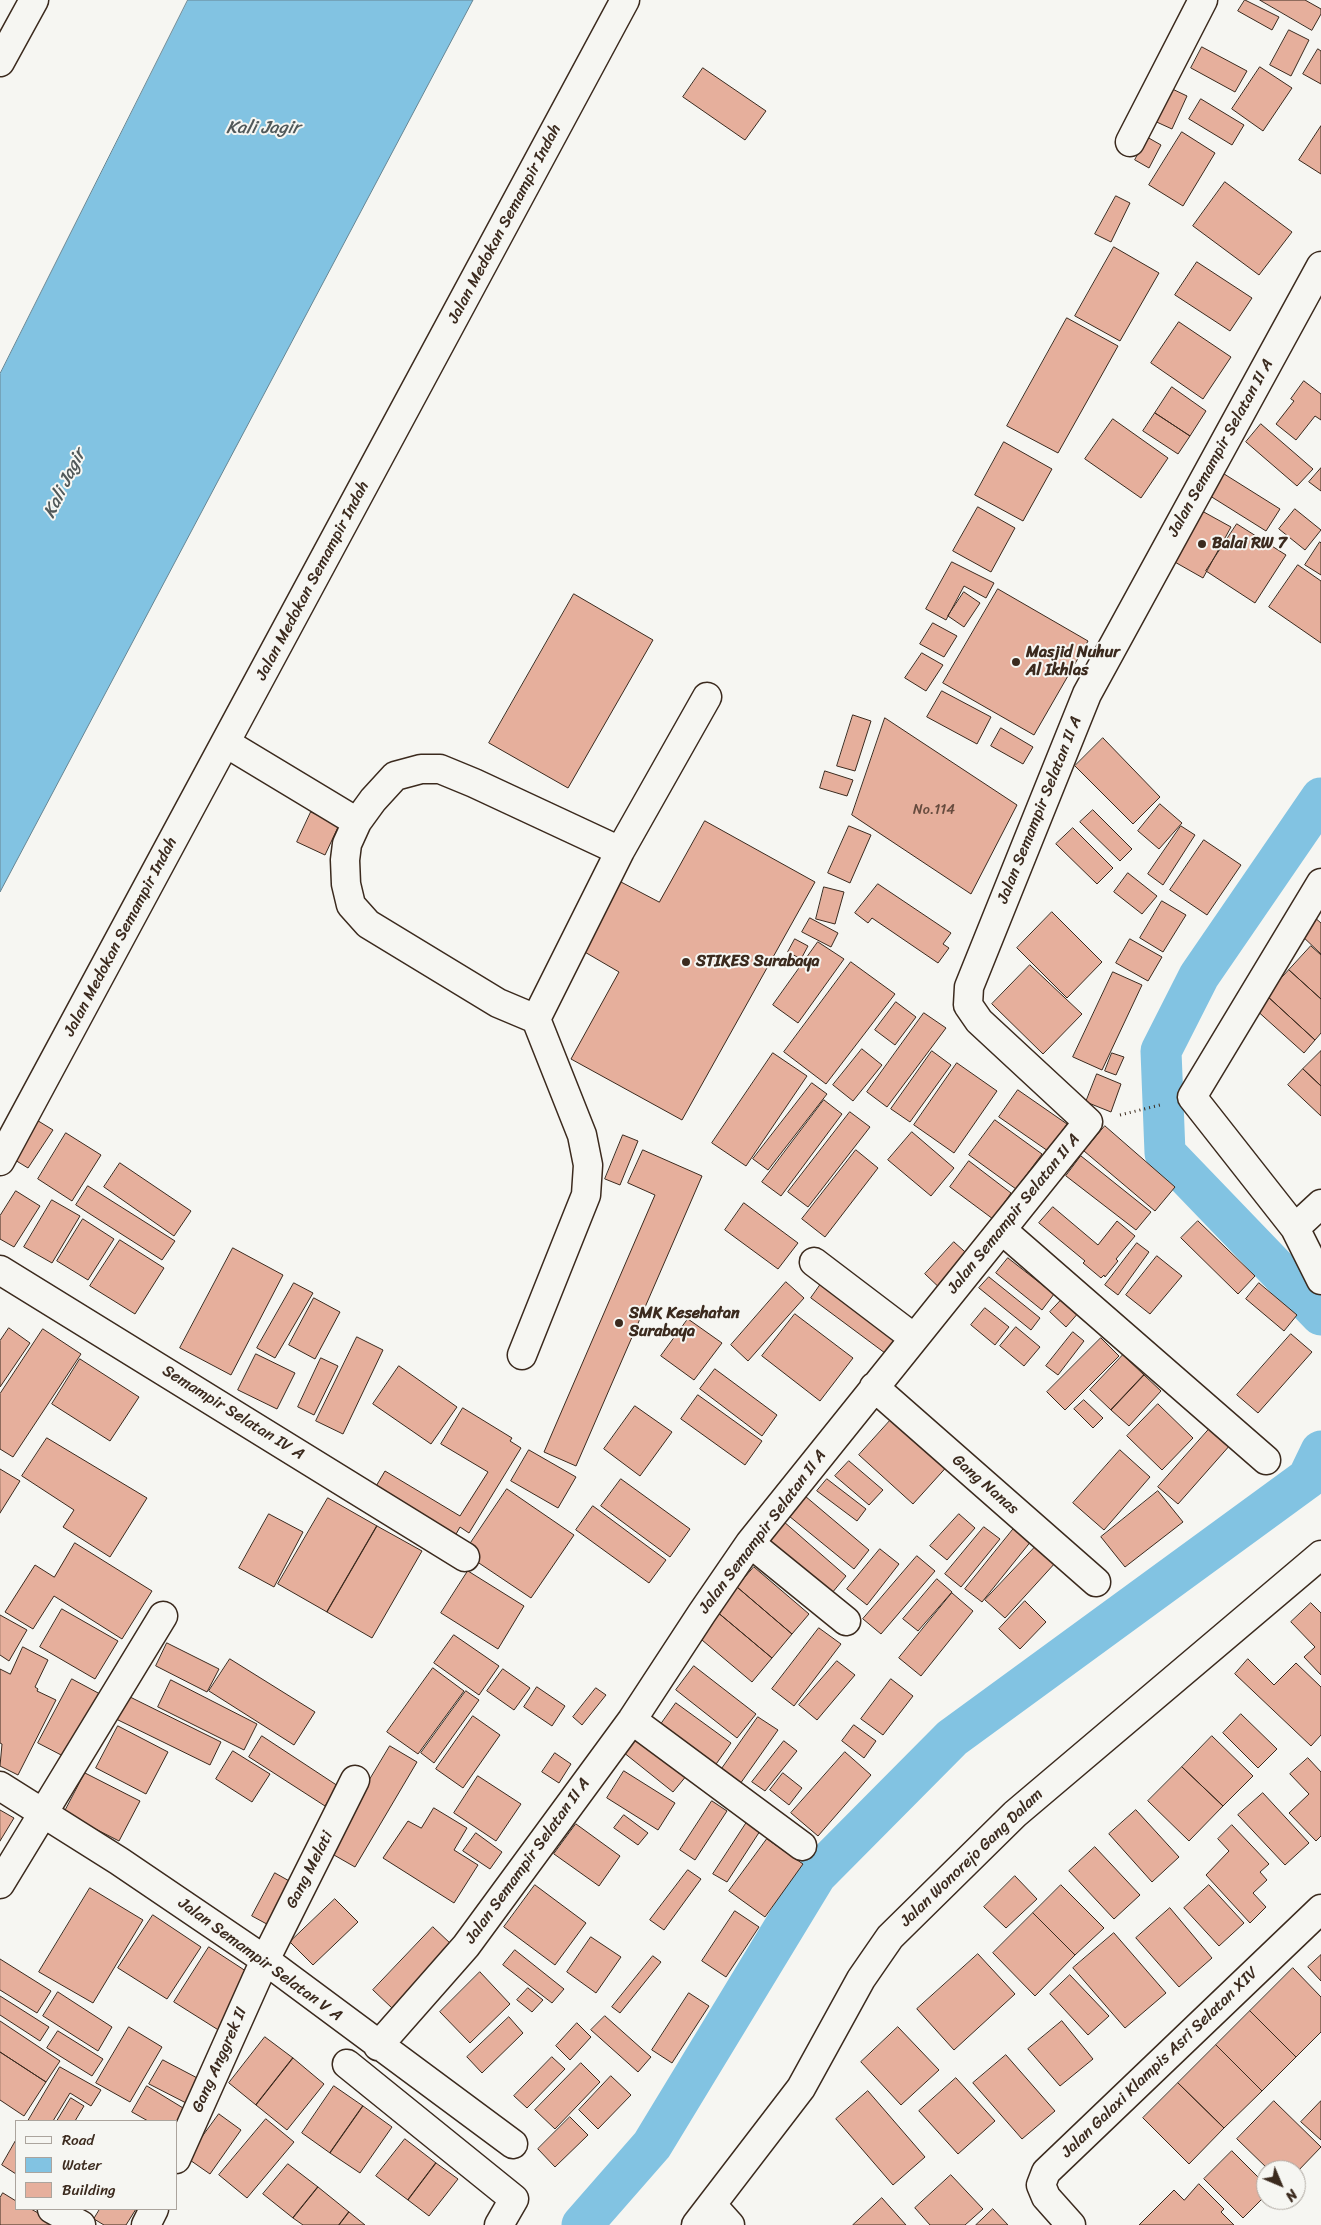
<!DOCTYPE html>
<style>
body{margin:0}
#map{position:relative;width:1321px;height:2225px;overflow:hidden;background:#f6f6f2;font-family:Sriracha,sans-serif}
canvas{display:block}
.legend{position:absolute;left:15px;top:2120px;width:162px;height:90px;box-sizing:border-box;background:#f6f6f2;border:1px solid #aba49d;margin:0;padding:6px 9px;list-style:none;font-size:15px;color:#3b2a1e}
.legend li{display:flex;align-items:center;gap:10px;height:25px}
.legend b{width:25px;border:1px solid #aba49d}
.north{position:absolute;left:1256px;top:2160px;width:50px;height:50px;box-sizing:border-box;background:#f6f6f2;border:1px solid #aba49d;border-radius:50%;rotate:135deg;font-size:14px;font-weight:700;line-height:20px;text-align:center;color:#3b2a1e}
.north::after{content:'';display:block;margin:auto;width:18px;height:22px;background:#3b2a1e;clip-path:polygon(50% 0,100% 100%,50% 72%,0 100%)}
</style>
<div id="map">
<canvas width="1321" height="2225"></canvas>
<ul class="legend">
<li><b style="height:6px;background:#f6f6f2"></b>Road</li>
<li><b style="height:14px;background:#82c3e2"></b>Water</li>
<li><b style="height:14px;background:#e6af9c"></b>Building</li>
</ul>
<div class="north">N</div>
</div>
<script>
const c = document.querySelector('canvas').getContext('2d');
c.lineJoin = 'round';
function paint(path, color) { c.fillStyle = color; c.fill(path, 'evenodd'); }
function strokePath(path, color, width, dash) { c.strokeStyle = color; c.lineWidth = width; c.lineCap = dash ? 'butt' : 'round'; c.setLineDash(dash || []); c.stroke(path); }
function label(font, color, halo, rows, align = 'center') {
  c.font = font + ' Sriracha,sans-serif'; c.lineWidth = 4; c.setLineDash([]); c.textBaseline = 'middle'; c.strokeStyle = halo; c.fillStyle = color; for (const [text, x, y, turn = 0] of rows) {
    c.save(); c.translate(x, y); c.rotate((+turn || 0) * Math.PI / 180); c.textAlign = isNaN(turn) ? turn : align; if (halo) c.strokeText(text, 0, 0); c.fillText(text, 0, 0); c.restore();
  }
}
const water = new Path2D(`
 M188,0H473L0,892V374Z`);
paint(water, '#82c3e2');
strokePath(water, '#668694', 1);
strokePath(new Path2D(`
 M1321,798L1199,976L1161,1051L1165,1153L1321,1315
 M582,2225L652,2145L816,1875L952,1738L1308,1478L1321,1451`), '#82c3e2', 41);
const building = new Path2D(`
 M1245,0L1279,17L1272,30L1238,11Z
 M1260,0H1305L1321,9V14L1312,30Z
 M1289,30L1309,40L1291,76L1270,65Z
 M1202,47L1247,71L1235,92L1191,68Z
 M1318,49L1321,51V84L1303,74Z
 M1260,67L1292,88L1263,131L1232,109Z
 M703,68L766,111L745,140L683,97Z
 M1166,86L1187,96L1172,129L1150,119Z
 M1201,99L1244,125L1232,145L1189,119Z
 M1321,126V174L1299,160Z
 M1182,132L1215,153L1183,206L1149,185Z
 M1147,137L1161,145L1149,168L1135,160Z
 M1225,182L1292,232L1259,275L1193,226Z
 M1116,196L1130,203L1111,242L1095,234Z
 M1114,247L1159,273L1120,341L1075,316Z
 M1197,262L1252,298L1230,331L1175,295Z
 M1067,318L1118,346L1058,453L1007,426Z
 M1179,322L1231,357L1203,399L1151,363Z
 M1304,381L1321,394V420L1315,416L1296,440L1276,424L1294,401L1291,399Z
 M1172,387L1206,411L1190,436L1155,413Z
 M1155,413L1190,436L1178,454L1143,431Z
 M1113,419L1168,458L1141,498L1085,459Z
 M1261,424L1313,469L1297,486L1246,442Z
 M1004,442L1052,469L1023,521L975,495Z
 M1321,468V491L1309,482Z
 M1221,472L1280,509L1266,531L1207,494Z
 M978,507L1015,528L991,572L953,551Z
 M1295,509L1321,530L1305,550L1279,529Z
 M1202,511L1231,527L1203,578L1173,561Z
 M1237,524L1286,555L1255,603L1206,571Z
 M1320,542L1321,543V575L1305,565Z
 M952,562L994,583L986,598L964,586L946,620L926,609Z
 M1298,565L1321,581V643L1269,607Z
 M998,589L1088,641L1034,735L943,683Z
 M964,592L980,603L964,627L948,616Z
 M574,594L653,640L568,788L489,743Z
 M933,623L957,636L944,657L920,644Z
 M922,653L943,665L926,691L905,678Z
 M942,691L991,717L977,744L927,717Z
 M853,715L871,721L855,771L837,766Z
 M885,718L1017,805L971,894L852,815Z
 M1001,728L1033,747L1023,764L991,746Z
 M1103,738L1160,797L1133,824L1075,766Z
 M825,771L853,780L847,796L820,788Z
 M1160,804L1182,823L1159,849L1138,831Z
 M1093,810L1132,849L1120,861L1080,822Z
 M311,812L339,825L325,855L297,842Z
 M705,821L815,882L682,1120L571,1059L619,972L583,951L621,882L659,902Z
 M849,826L871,835L850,883L828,873Z
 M1181,826L1195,835L1163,885L1148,874Z
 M1073,828L1113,868L1097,884L1056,844Z
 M1204,840L1241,865L1207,915L1170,890Z
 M1128,873L1157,896L1142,914L1114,892Z
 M878,884L951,933L943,944L949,948L938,963L872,918L868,923L855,913Z
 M824,887L844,892L835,924L816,919Z
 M1162,901L1186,915L1163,952L1140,938Z
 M1052,912L1102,962L1067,998L1017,948Z
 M1314,917L1321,923V954L1299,933Z
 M810,918L838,933L831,947L802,932Z
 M795,939L808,946L801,959L788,952Z
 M1130,939L1162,957L1148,981L1116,963Z
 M818,942L844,959L798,1023L773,1005Z
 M1311,946L1321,955V999L1289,970Z
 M851,962L895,994L826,1084L784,1052Z
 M1030,965L1082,1014L1043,1054L992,1004Z
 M1289,970L1321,999V1033L1315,1040L1266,995Z
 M1113,972L1142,985L1102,1070L1073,1057Z
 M1266,995L1315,1040L1304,1053L1254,1008Z
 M896,1002L916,1017L895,1045L875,1030Z
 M924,1013L946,1028L887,1107L867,1092Z
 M862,1049L882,1065L853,1101L833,1085Z
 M932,1051L951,1065L910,1122L891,1109Z
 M1321,1051V1086L1303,1069Z
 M773,1053L807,1076L746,1166L712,1143Z
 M1112,1053L1124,1057L1116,1075L1105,1071Z
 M957,1063L997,1091L954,1153L914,1125Z
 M1303,1069L1321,1086V1116L1288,1085Z
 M1097,1074L1121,1084L1111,1112L1086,1102Z
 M812,1083L827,1094L768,1170L753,1159Z
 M1018,1090L1067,1124L1048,1151L999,1117Z
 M824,1100L842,1114L781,1196L762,1182Z
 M850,1112L870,1127L808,1207L788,1192Z
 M35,1119L53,1130L28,1168L10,1157Z
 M995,1120L1042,1154L1016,1189L969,1155Z
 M1105,1126L1175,1187L1155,1211L1084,1151Z
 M912,1132L954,1168L931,1196L888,1160Z
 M66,1133L101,1155L72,1201L38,1179Z
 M623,1135L638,1141L620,1185L605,1179Z
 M643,1150L702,1176L576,1466L544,1452L655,1195L628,1183Z
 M856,1150L878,1168L825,1237L802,1219Z
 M1081,1156L1151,1212L1136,1230L1066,1176Z
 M969,1161L1011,1193L993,1219L950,1187Z
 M120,1163L191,1211L174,1236L104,1187Z
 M88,1186L175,1241L162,1260L76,1205Z
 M16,1191L40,1206L14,1247L0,1239V1216Z
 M52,1200L80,1216L52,1263L24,1247Z
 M744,1203L798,1243L778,1269L725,1230Z
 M1053,1207L1098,1245L1117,1221L1135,1236L1116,1259L1118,1261L1105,1277L1104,1275L1101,1278L1083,1263L1085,1261L1039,1223Z
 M83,1219L114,1239L88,1280L57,1261Z
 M1198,1221L1255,1276L1238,1294L1181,1238Z
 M120,1240L164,1268L135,1314L90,1286Z
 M954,1242L974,1260L945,1293L925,1274Z
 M1137,1243L1149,1252L1118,1295L1105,1285Z
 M233,1248L283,1275L231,1375L180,1348Z
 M1157,1256L1182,1276L1150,1314L1126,1295Z
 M1008,1258L1054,1294L1042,1310L996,1273Z
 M989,1277L1040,1318L1031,1330L979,1288Z
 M823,1281L901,1340L889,1356L811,1298Z
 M786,1282L804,1298L748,1361L731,1345Z
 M294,1283L313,1293L275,1358L257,1348Z
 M1259,1283L1297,1315L1284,1331L1246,1299Z
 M1064,1297L1080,1311L1066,1327L1050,1312Z
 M314,1298L340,1312L315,1359L289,1345Z
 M985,1308L1009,1327L995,1345L971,1325Z
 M795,1314L853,1358L820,1401L762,1356Z
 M688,1319L722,1343L694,1380L661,1356Z
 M1016,1327L1040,1347L1024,1366L1000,1346Z
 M9,1328L30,1343L0,1387V1341Z
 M43,1329L81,1354L13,1457L0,1449V1394Z
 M1073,1332L1084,1341L1058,1375L1046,1366Z
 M1291,1334L1312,1352L1258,1413L1237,1395Z
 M357,1337L383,1350L343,1434L316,1421Z
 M1101,1338L1119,1356L1065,1410L1047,1392Z
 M256,1354L295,1373L277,1409L238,1390Z
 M1123,1355L1144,1375L1111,1410L1090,1390Z
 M321,1358L338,1366L314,1415L298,1407Z
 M80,1359L139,1397L110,1441L52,1404Z
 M399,1366L457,1407L431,1444L373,1404Z
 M715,1369L777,1415L762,1436L700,1389Z
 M1144,1375L1161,1391L1129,1426L1111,1410Z
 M698,1395L762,1441L745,1465L681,1419Z
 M1084,1400L1103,1418L1093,1428L1074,1409Z
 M1158,1404L1193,1438L1162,1470L1127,1436Z
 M635,1406L672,1432L640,1476L604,1449Z
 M463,1408L512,1438L510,1441L521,1448L469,1533L460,1527L455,1536L375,1488L385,1471L460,1516L488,1472L441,1444Z
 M897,1413L951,1462L913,1504L859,1455Z
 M1211,1427L1231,1444L1178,1504L1158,1487Z
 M47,1438L147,1498L110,1557L63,1527L74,1510L22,1476Z
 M529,1450L576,1477L558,1508L511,1481Z
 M1120,1450L1150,1477L1104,1530L1073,1503Z
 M849,1461L883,1490L869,1505L835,1476Z
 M0,1469L20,1481L0,1513Z
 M621,1479L690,1529L670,1557L601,1506Z
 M827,1479L866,1509L857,1521L817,1491Z
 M507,1489L574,1535L531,1598L464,1553Z
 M1158,1491L1183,1522L1125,1567L1101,1537Z
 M805,1496L869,1550L854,1569L789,1516Z
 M328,1498L377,1526L327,1612L278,1584Z
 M593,1506L666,1560L649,1583L576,1530Z
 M269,1514L303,1532L274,1587L239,1568Z
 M959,1514L975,1528L947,1560L930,1546Z
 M783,1521L846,1576L827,1599L763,1543Z
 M377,1526L422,1551L372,1638L327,1612Z
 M984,1527L1000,1539L961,1587L945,1574Z
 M1015,1527L1032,1540L982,1602L965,1589Z
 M75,1543L152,1591L122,1639L54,1596L33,1629L5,1612L35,1565L54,1577Z
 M1037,1545L1056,1562L1005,1618L985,1600Z
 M880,1549L899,1564L867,1605L847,1589Z
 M917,1556L935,1571L881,1634L863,1619Z
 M754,1567L809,1614L792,1634L737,1587Z
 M468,1571L524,1606L498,1649L441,1613Z
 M937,1579L952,1592L918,1631L903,1619Z
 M737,1587L792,1634L772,1658L716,1611Z
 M952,1593L973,1611L921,1676L899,1658Z
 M1025,1601L1046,1622L1020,1649L999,1629Z
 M1311,1603L1321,1613V1675L1304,1657L1315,1647L1291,1622Z
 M62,1609L118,1641L95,1679L40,1647Z
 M716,1611L772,1658L752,1682L696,1635Z
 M0,1615L27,1630L9,1661L0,1655Z
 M819,1628L841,1644L794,1706L772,1689Z
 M454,1635L499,1666L479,1695L434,1663Z
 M167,1643L219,1669L207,1692L156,1666Z
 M23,1647L48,1660L35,1687L38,1689L37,1691L56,1700L18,1775L0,1766L2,1744L0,1743V1669L10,1674Z
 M230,1659L315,1712L294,1745L209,1691Z
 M1248,1659L1274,1685L1296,1663L1321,1687V1735L1311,1746L1235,1674Z
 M837,1661L855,1675L817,1720L799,1705Z
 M694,1666L756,1714L737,1738L676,1690Z
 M433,1668L464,1691L418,1754L387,1732Z
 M503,1669L530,1688L514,1710L487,1691Z
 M72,1679L100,1694L65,1757L38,1743Z
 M891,1679L913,1696L883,1735L861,1719Z
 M171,1680L257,1724L244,1750L158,1707Z
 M537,1687L565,1706L552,1726L524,1707Z
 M596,1688L606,1695L582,1725L573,1717Z
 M466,1691L479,1700L434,1763L421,1753Z
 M126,1695L221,1742L210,1765L114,1718Z
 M676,1703L731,1743L714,1767L659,1727Z
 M1241,1714L1277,1749L1258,1768L1223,1733Z
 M473,1716L500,1735L463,1788L436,1769Z
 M758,1717L778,1730L740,1784L721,1770Z
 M854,1725L876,1741L864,1758L842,1741Z
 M118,1726L168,1752L146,1794L96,1768Z
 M636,1735L687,1775L673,1792L623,1752Z
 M262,1736L338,1786L325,1806L249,1757Z
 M1212,1736L1253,1776L1223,1806L1182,1767Z
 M784,1741L797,1751L765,1791L752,1782Z
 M390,1746L417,1762L355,1867L327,1851Z
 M233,1751L270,1774L252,1802L216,1779Z
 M845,1752L871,1775L818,1836L791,1813Z
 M555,1753L571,1764L559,1783L542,1772Z
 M1308,1758L1321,1772V1836L1316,1841L1289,1813L1309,1794L1290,1774Z
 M1182,1767L1223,1806L1189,1841L1148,1801Z
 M624,1771L675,1803L658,1830L607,1798Z
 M85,1773L140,1801L119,1841L64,1813Z
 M783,1773L802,1788L789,1805L770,1790Z
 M478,1776L521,1804L496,1841L454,1813Z
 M1263,1793L1309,1843L1285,1865L1238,1815Z
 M712,1801L727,1811L695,1860L680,1850Z
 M434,1808L467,1828L454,1850L478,1865L454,1903L383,1858L408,1821L421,1828Z
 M0,1810L14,1818L0,1841Z
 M1136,1810L1179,1857L1152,1882L1109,1834Z
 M624,1815L648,1833L638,1845L614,1828Z
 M747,1822L760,1831L727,1882L713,1874Z
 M576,1824L620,1856L599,1886L554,1854Z
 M1232,1825L1269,1864L1260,1872L1267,1880L1253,1893L1266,1907L1250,1923L1206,1875L1229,1851L1218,1839Z
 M476,1833L502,1852L490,1869L463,1851Z
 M767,1839L803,1864L765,1917L729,1891Z
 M1095,1847L1140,1895L1114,1919L1069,1871Z
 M688,1870L701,1879L664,1930L650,1920Z
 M275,1873L300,1887L276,1929L252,1916Z
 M1015,1876L1037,1899L1006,1928L984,1907Z
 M535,1885L586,1923L555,1965L504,1927Z
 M1061,1885L1104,1928L1075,1955L1033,1913Z
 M1209,1885L1244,1923L1219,1946L1184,1908Z
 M90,1888L143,1920L93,2003L39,1972Z
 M335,1899L358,1922L313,1965L290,1942Z
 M1170,1908L1212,1958L1179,1987L1136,1938Z
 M735,1911L759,1927L726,1977L702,1961Z
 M1033,1913L1075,1955L1035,1996L993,1953Z
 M153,1915L201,1947L167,1999L118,1968Z
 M433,1927L451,1944L392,2008L373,1990Z
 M1114,1933L1166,1993L1125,2028L1073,1968Z
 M591,1937L621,1957L596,1993L567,1972Z
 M209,1947L255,1977L220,2031L174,2002Z
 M515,1950L564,1989L552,2003L503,1965Z
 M978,1954L1015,1994L954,2050L917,2009Z
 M1321,1955V1981L1308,1967Z
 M653,1956L661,1962L620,2013L612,2007Z
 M0,1959L51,1991L37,2013L0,1990Z
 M1293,1968L1321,1997V2032L1296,2057L1250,2011Z
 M480,1972L510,2004L470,2043L440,2012Z
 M1070,1975L1109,2016L1088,2035L1050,1994Z
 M528,1988L543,2000L532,2012L517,2000Z
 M58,1992L112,2027L98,2051L43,2016Z
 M689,1993L709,2006L672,2063L652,2050Z
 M0,1996L49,2027L40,2041L0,2015Z
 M1250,2011L1296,2057L1262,2091L1216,2045Z
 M605,2016L651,2057L638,2072L591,2030Z
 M509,2017L523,2033L482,2073L467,2057Z
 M0,2021L60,2061L46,2082L0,2052Z
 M1062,2021L1093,2059L1060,2086L1028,2049Z
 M577,2023L591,2037L570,2060L556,2046Z
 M129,2027L162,2047L130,2102L96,2083Z
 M898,2027L939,2070L901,2105L861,2062Z
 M58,2031L103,2059L92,2076L47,2048Z
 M265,2037L293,2058L256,2105L229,2083Z
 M1216,2045L1262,2091L1224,2128L1178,2083Z
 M0,2052L46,2082L24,2116L0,2100Z
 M1006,2055L1055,2111L1022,2139L973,2083Z
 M552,2057L565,2069L527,2108L514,2096Z
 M293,2058L324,2084L287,2130L256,2105Z
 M163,2060L203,2081L190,2105L149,2084Z
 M581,2063L600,2082L555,2129L535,2110Z
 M60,2067L101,2090L91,2106L70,2093L53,2121H28Z
 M611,2076L631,2095L598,2129L579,2110Z
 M956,2078L995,2121L958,2154L919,2111Z
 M1178,2083L1224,2128L1189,2164L1143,2118Z
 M147,2086L188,2111L176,2131V2121H148L132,2112Z
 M334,2086L363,2106L330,2153L302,2133Z
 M868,2091L925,2157L893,2185L836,2119Z
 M71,2098L84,2106L75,2121H57Z
 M1274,2101L1321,2147L1296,2173V2170H1269L1237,2139Z
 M1321,2101V2140L1301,2122Z
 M363,2106L392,2127L360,2173L330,2153Z
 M219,2114L241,2130L210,2174L187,2158Z
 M570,2117L588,2135L555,2167L538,2149Z
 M266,2119L294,2142L247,2198L219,2175Z
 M405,2139L436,2163L408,2200L376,2176Z
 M16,2140V2174L2,2165Z
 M1232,2151L1266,2185V2195L1243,2218L1204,2179Z
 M436,2163L458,2179L429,2216L408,2200Z
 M288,2164L318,2187L293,2218L263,2194Z
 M951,2175L983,2209L965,2225H930L915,2208Z
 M1199,2184L1224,2209L1221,2212L1234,2225H1139L1174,2190L1184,2200Z
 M318,2187L349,2212L339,2225H303L293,2218Z
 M3,2193L16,2201V2209H31L54,2222L52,2225H0V2198Z
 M882,2198L906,2225H853Z
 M100,2209H136L126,2225H104L94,2219Z
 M993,2209L1008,2225H976Z
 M349,2212L365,2225H339Z`);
paint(building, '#e6af9c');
strokePath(building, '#3b2a1e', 1);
const minor = new Path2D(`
 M0,62L34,0
 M1130,142L1203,0
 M226,743L357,822L347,844L345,860L346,884L351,905L368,924L498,1003L536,1019L582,1135L588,1165L586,1195L522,1355
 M357,822L373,800L395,776L421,769H440L474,783L620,851
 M1321,883L1192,1097L1295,1228L1321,1280
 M536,1019L620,851L707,697
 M0,1161L625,0
 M1295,1228L1321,1204
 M1002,1230L1266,1460
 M814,1262L914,1338
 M0,1270L465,1557
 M874,1387L1096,1582
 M750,1543L846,1621
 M632,1720L802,1846
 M0,1786L119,1861L265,1960L513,2144
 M0,1884L163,1616
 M378,2046L466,1946L632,1720L702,1613L750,1543L1088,1122L979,1021L968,1005L969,987L1087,694L1321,266
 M347,2064L514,2199L499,2225
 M176,2159L265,1960L355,1780
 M713,2206L730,2225
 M52,2209L81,2225
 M146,2225L154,2209
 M696,2225L801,2088L861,1979L890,1937L1015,1814L1321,1555
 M1071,2225L1046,2197L1041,2185L1046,2172L1321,1909`);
strokePath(minor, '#3b2a1e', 31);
strokePath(new Path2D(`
 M1120,1115L1160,1105`), '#3b2a1e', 3, [1, 4]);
strokePath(minor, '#f6f6f2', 28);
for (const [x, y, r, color] of [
 [1202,544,5,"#3b2a1e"],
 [1016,662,5,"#3b2a1e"],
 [686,962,5,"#3b2a1e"],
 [619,1323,5,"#3b2a1e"]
]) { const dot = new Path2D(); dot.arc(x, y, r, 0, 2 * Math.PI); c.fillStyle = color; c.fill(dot); strokePath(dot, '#f6f6f2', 2); }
label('14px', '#664b3e', null, [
 ["No.114",934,810]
]);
label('16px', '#3b2a1e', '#f6f6f2', [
 ["Jalan Medokan Semampir Indah",505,224,-62],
 ["Jalan Semampir Selatan II A",1221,448,-61],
 ["Jalan Medokan Semampir Indah",313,581,-62],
 ["Jalan Semampir Selatan II A",1040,810,-68],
 ["Jalan Medokan Semampir Indah",121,937,-62],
 ["Jalan Semampir Selatan II A",1014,1214,-51],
 ["Semampir Selatan IV A",233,1413,32],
 ["Gang Nanas",985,1485,41],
 ["Jalan Semampir Selatan II A",763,1532,-53],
 ["Jalan Wonorejo Gang Dalam",972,1858,-44],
 ["Jalan Semampir Selatan II A",528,1861,-54],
 ["Gang Melati",310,1870,-63],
 ["Jalan Semampir Selatan V A",260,1960,36],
 ["Gang Anggrek II",220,2060,-66],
 ["Jalan Galaxi Klampis Asri Selatan XIV",1160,2063,-44]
]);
label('bold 16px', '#3b2a1e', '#f6f6f2', [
 ["Balai RW 7",1212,544],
 ["Masjid Nuhur",1026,653],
 ["Al Ikhlas",1026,671],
 ["STIKES Surabaya",696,962],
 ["SMK Kesehatan",629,1314],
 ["Surabaya",629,1332]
], 'left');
label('italic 18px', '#505859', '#f6f6f2', [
 ["Kali Jagir",263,128],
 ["Kali Jagir",65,484,-64]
]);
</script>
